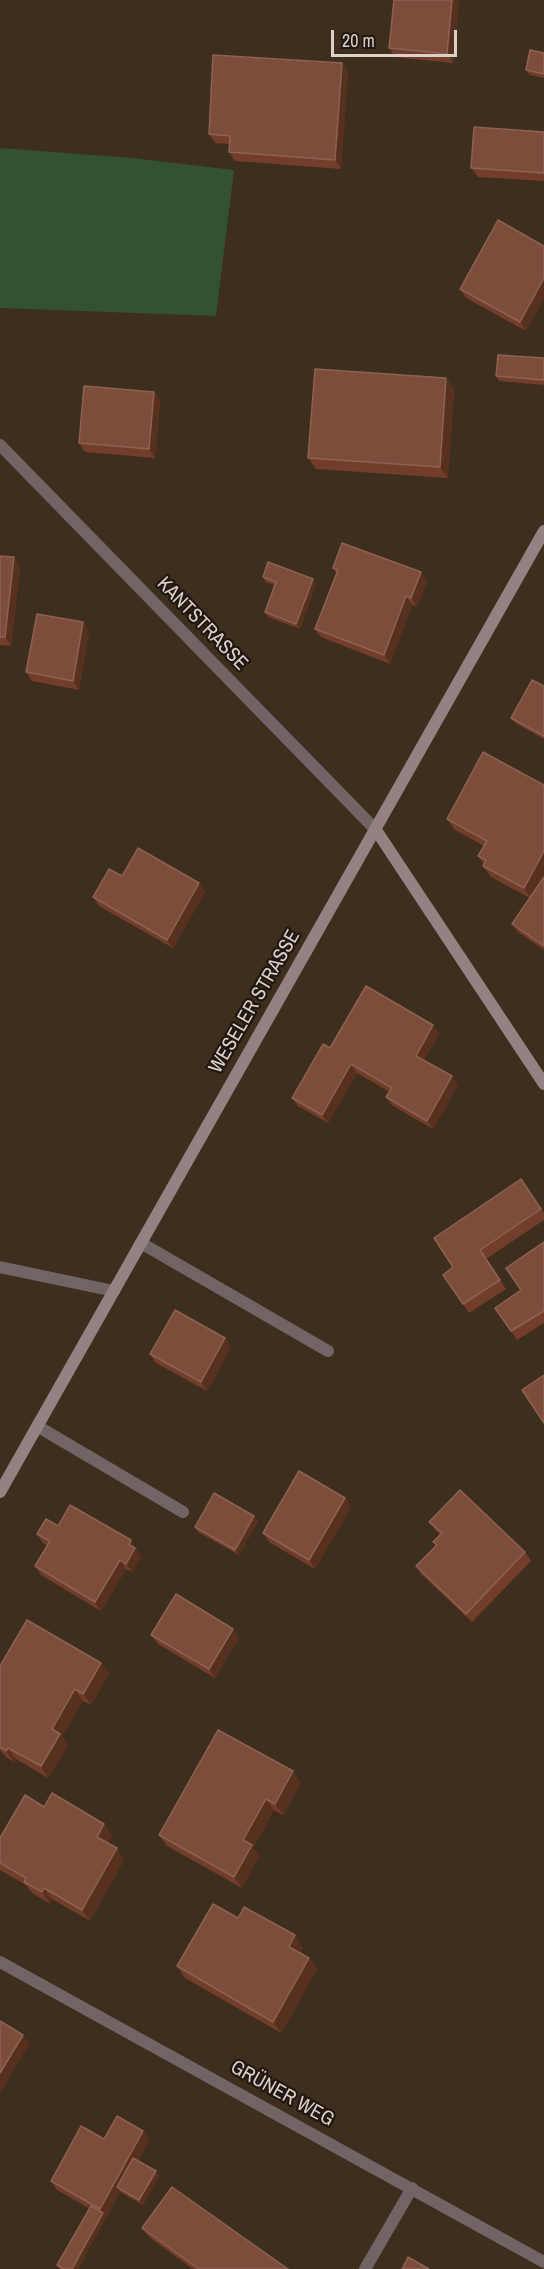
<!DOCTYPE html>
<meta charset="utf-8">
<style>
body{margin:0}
#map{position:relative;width:544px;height:2269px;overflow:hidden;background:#3e2e1e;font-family:"Archivo Narrow",sans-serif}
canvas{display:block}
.scale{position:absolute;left:331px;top:30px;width:126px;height:27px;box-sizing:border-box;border:3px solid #dcd1c8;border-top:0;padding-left:8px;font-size:18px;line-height:21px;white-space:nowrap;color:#dcd1c8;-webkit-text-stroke:4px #1f1710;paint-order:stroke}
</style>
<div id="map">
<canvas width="544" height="2269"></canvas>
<div class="scale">20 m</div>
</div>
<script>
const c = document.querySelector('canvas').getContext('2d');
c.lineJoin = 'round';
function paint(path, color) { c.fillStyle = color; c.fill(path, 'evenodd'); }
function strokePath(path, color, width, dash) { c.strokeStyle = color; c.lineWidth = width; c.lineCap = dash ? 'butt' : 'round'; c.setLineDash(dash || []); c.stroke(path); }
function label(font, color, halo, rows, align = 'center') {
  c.font = font + ' "Archivo Narrow",sans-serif'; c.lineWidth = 4.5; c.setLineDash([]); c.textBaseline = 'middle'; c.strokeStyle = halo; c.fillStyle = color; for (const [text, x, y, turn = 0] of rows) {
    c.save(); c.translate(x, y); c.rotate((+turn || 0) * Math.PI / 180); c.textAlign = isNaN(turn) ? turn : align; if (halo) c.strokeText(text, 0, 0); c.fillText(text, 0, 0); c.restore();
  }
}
paint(new Path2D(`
 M0,148L132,158L234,170L216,316L0,308Z`), '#325231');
strokePath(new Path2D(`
 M141,1243L328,1351
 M0,1267L114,1291
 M37,1426L183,1512`), '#716465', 12);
strokePath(new Path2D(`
 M0,445L376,830
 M0,1962L544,2262
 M365,2269L412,2188`), '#716465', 12);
strokePath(new Path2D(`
 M376,830L544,1084
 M0,1492L544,531`), '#948181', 12);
paint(new Path2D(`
 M394,0H459L453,63L395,57L389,48Z
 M544,53V78L530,75L526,70Z
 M342,63L348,72L341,169L235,161L229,152V144L215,143L209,134Z
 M544,132V181L478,177L471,168Z
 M544,246V298L526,331L466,298L460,289Z
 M544,358V385L499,381L496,376Z
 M446,378L454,389L448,478L316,469L308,458Z
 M154,392L160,401L155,458L85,452L79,443Z
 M0,556L20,566L11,646L0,645Z
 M333,568L421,572L427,581L417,606L412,605L390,664L321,637L315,629L336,573Z
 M263,577L316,584L300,629L268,617L265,612L274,585L266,582Z
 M89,631L79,690L32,681L26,672Z
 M544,686V739L515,723L511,718Z
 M544,785V877L542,881L544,877V950L518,932L512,924L530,898L491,877L483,866L484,864L478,856L484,846L455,830L447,819Z
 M122,876L199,883L205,892L173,948L99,906L93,897Z
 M433,1025L439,1034L424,1060L458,1085L433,1129L393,1106L386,1097L390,1092L357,1073L328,1123L298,1106L292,1098L330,1048Z
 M521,1179L544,1213V1220L486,1259L506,1289L469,1313L443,1275L453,1267Z
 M544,1242V1323L517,1340L495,1308L521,1290Z
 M225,1338L231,1347L207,1391L156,1363L150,1354Z
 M345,1498L351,1507L315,1569L269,1542L263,1533Z
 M254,1516L258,1521L239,1555L198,1532L195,1527Z
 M429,1522L525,1552L531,1561L472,1622L422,1575L416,1566L436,1546L433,1542L440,1535Z
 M58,1526L137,1549V1551L141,1557L132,1572L126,1569L101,1611L41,1575L35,1566L47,1545L43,1543L37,1534Z
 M151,1635L239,1637L215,1678L158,1644Z
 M101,1663L109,1674L91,1705L83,1701L62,1736L68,1745L48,1778L16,1759L14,1762L6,1757L0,1750V1666Z
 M301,1783L283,1815L274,1810L253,1848L259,1856L242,1888L167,1846L159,1835Z
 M44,1807L104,1824L112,1835L108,1843L124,1860L90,1921L52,1899L50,1904L32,1893L26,1885L0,1870V1838Z
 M238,1918L303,1947L300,1953L309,1958L317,1969L281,2033L185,1978L177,1966Z
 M143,2131L149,2140L138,2161L159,2176L143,2205L120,2192L78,2269H60L57,2265L89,2208L57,2190L51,2181L104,2139Z
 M142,2228L288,2269H193L149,2237Z`), '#723d2b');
paint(new Path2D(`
 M452,0H459L453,63L447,54Z
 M342,63L348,72L341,169L335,160Z
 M544,278V298L526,331L520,322Z
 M446,378L454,389L448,478L440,467Z
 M154,392L160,401L155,458L149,449Z
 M14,557L20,566L11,646L5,637Z
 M421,572L427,581L417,606L411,598Z
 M313,579L316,584L300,629L296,624Z
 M406,596L412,605L390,664L384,655Z
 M83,622L89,631L79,690L73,681Z
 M544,851V877L531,899L524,888Z
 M199,883L205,892L173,948L167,940Z
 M433,1025L439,1034L422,1064L416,1056Z
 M351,1064L357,1073L328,1123L322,1115Z
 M452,1076L458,1085L433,1129L427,1121Z
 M225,1338L231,1347L207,1391L201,1382Z
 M345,1498L351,1507L315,1569L309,1560Z
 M254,1516L258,1521L239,1555L235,1550Z
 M131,1540L141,1557L132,1572L126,1564L129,1545Z
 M120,1560L126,1569L101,1611L95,1602Z
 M233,1629L239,1637L215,1678L209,1669Z
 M101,1663L109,1674L91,1705L83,1694Z
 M75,1689L83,1701L62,1736L68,1745L48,1778L41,1766L52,1729Z
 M8,1748L16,1759L14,1762L6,1751Z
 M293,1771L301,1783L283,1815L275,1804Z
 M266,1799L274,1810L253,1848L259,1856L242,1888L234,1877L243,1840Z
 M104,1824L112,1835L105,1848L97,1837Z
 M117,1848L124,1860L90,1921L82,1910Z
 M44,1888L52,1899L50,1904L42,1892Z
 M295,1935L303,1947L297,1958L289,1947Z
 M309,1958L317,1969L281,2033L273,2022Z
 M23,2035L29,2044L0,2093V2073Z
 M143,2131L149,2140L122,2190L117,2187L120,2192L78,2269H72L103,2213L100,2209Z
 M156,2171L159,2176L143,2205L139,2200Z`), '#58301f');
const building = new Path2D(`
 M394,0H452L447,54L389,48Z
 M530,50L544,53V74L526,70Z
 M213,55L342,63L335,160L229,152L230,136L209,134Z
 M474,127L544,132V173L471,168Z
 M498,220L544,246V278L520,322L460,289Z
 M498,355L544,358V380L496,376Z
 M315,369L446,378L440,467L308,458Z
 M84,386L154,392L149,449L79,443Z
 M342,543L421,572L411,598L406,596L384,655L315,629L338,570L333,568Z
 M0,556L14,557L5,637H0Z
 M268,562L313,579L296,624L265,612L276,582L263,577Z
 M37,614L83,622L73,681L26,672Z
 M532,680L544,686V736L511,718Z
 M483,752L544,785V851L524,888L483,866L486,860L478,856L487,841L447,819Z
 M138,848L199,883L167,940L93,897L109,869L122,876Z
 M544,877V946L512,924Z
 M366,986L433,1025L416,1056L452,1076L427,1121L386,1097L392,1088L351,1064L322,1115L292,1098L323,1044L330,1048Z
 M521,1179L541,1209L480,1250L500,1280L463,1304L443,1275L453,1267L434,1238Z
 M544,1242V1311L511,1331L495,1308L521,1290L506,1268Z
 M175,1310L225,1338L201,1382L150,1354Z
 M544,1375V1423L522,1390Z
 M299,1471L345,1498L309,1560L263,1533Z
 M460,1490L525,1552L466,1614L416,1566L437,1545L433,1542L442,1533L429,1522Z
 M214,1493L254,1516L235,1550L195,1527Z
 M70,1505L131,1540L129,1545L135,1548L126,1564L120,1560L95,1602L35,1566L50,1541L37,1534L46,1519L58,1526Z
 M176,1594L233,1629L209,1669L151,1635Z
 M27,1620L101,1663L83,1694L75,1689L52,1729L60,1734L41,1766L8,1748L6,1751L0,1747V1666Z
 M218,1730L293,1771L275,1804L266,1799L243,1840L252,1845L234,1877L159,1835Z
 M52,1793L104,1824L97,1837L117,1848L82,1910L44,1888L42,1892L24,1882L26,1878L0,1863V1838L25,1795L44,1807Z
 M213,1904L238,1918L244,1907L295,1935L289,1947L309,1958L273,2022L177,1966Z
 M0,2021L23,2035L0,2073Z
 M117,2116L143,2131L100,2209L51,2181L81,2126L104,2139Z
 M133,2158L156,2171L139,2200L117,2187Z
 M172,2187L288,2269H199L142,2228Z
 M91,2206L103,2213L72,2269H64L57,2265Z
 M408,2257L429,2269H402Z`);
paint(building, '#7d4d3c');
strokePath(building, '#8c6252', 1.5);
label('20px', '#dcd1c8', '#1f1710', [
 ["KANTSTRASSE",202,624,46],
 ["WESELER STRASSE",255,1002,-60],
 ["GRÜNER WEG",282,2094,29]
]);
</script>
